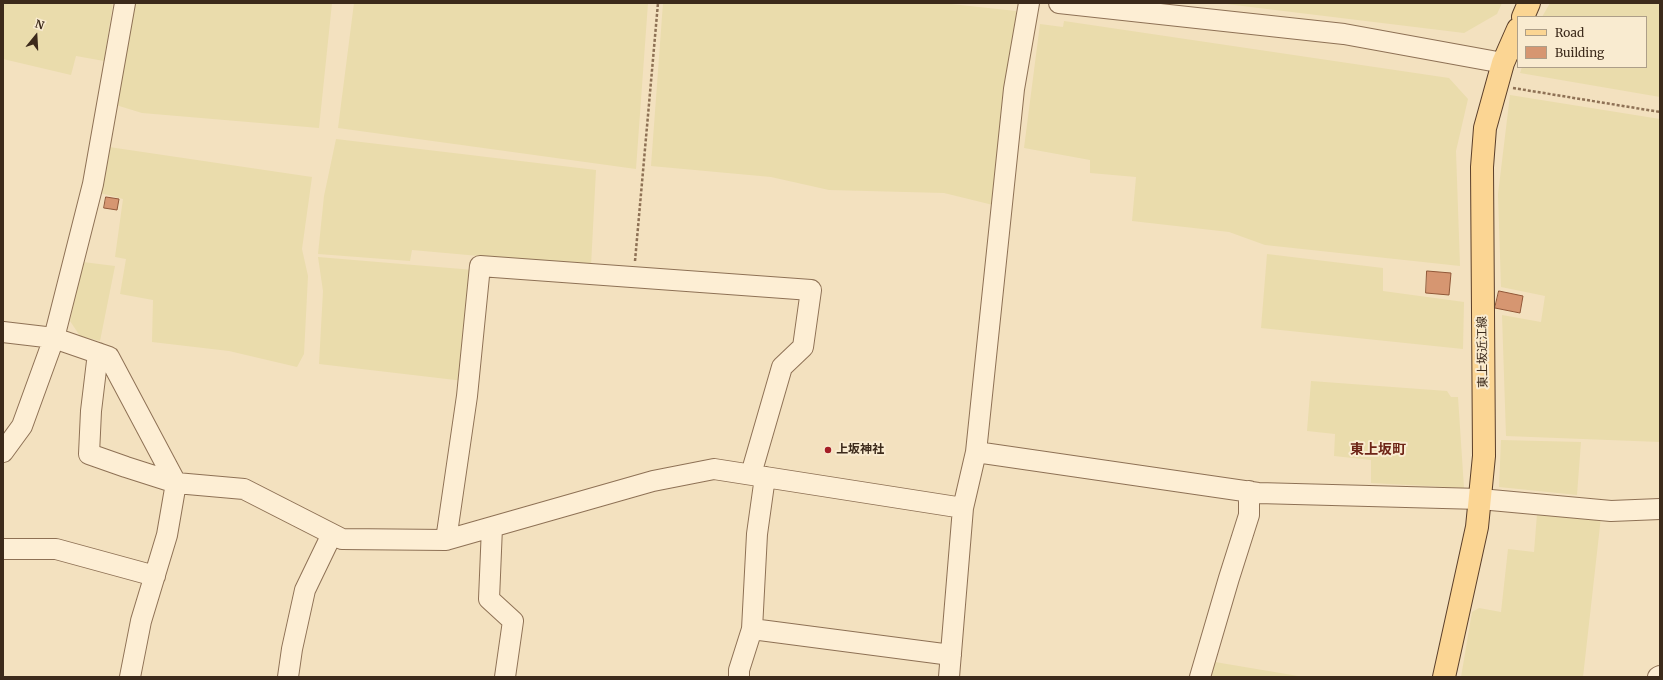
<!DOCTYPE html>
<meta charset="utf-8">
<style>
body{margin:0}
#map{position:relative;width:1663px;height:680px;overflow:hidden;background:#f3e1bf;font-family:Merriweather,serif}
canvas{display:block}
.frame{position:absolute;inset:0;border:4px solid #3c2a1b;pointer-events:none}
.legend{position:absolute;left:1517px;top:16px;width:130px;height:52px;box-sizing:border-box;background:#f9ebd0;border:1px solid #ad9e88;margin:0;padding:5px 7px;list-style:none;font-size:12px;color:#3c2a1b}
.legend li{display:flex;align-items:center;gap:8px;height:20px}
.legend b{width:20px;border:1px solid #ad9e88}
.north{position:absolute;left:16px;top:16px;width:40px;height:40px;-webkit-text-stroke:3px #f9ebd0;paint-order:stroke;rotate:18deg;font-size:11px;font-weight:700;line-height:16px;text-align:center;color:#3c2a1b}
.north::after{content:'';display:block;margin:auto;width:14px;height:18px;background:#3c2a1b;clip-path:polygon(50% 0,100% 100%,50% 72%,0 100%)}
</style>
<div id="map">
<canvas width="1663" height="680"></canvas>
<div class="frame"></div>
<ul class="legend">
<li><b style="height:5px;background:#fbd593"></b>Road</li>
<li><b style="height:11px;background:#d69671"></b>Building</li>
</ul>
<div class="north">N</div>
</div>
<script>
const c = document.querySelector('canvas').getContext('2d');
c.lineJoin = 'round';
function paint(path, color) { c.fillStyle = color; c.fill(path, 'evenodd'); }
function strokePath(path, color, width, dash) { c.strokeStyle = color; c.lineWidth = width; c.lineCap = dash ? 'butt' : 'round'; c.setLineDash(dash || []); c.stroke(path); }
function label(font, color, halo, rows, align = 'center') {
  c.font = font + ' Merriweather,"Noto Sans JP",serif'; c.lineWidth = 4; c.setLineDash([]); c.textBaseline = 'middle'; c.strokeStyle = halo; c.fillStyle = color; for (const [text, x, y, turn = 0] of rows) {
    c.save(); c.translate(x, y); c.rotate((+turn || 0) * Math.PI / 180); c.textAlign = isNaN(turn) ? turn : align; if (halo) c.strokeText(text, 0, 0); c.fillText(text, 0, 0); c.restore();
  }
}
paint(new Path2D(`
 M3,3H113L104,61L76,56L71,75L3,59Z
 M133,3H332L319,128L142,113L116,105Z
 M354,3H648L636,169L338,128Z
 M663,3H942L1016,11L1018,19L993,205L944,193L829,190L771,177L651,166Z
 M1218,3H1502L1497,14L1464,33Z
 M1550,3H1660V97L1520,73L1522,67H1646V17H1542Z
 M1064,21L1449,78L1468,99L1456,151L1460,266L1265,245L1229,232L1132,221L1136,177L1090,173V160L1024,148L1040,24L1063,27Z
 M1510,95L1660,119V442L1506,436L1502,315L1541,322L1545,296L1501,287L1498,194Z
 M336,139L596,170L591,266L412,250L410,261L318,254L324,196Z
 M109,147L312,177L302,249L308,276L304,354L297,367L229,351L152,342L153,300L120,294L126,259L115,257L123,199L100,193Z
 M1267,254L1383,268V291L1464,302L1463,349L1261,328Z
 M318,257L474,270L464,381L319,364L323,291Z
 M83,262L115,266L100,341L80,336L70,321Z
 M1311,381L1447,391L1451,397H1458L1464,488L1371,483V460L1334,456L1335,434L1307,431Z
 M1501,440L1581,442L1577,495L1499,487Z
 M1537,514L1601,517L1583,677H1461L1472,612L1479,608L1501,612L1508,549L1534,552Z
 M1209,661L1304,677H1207Z`), '#eadcac');
const building = new Path2D(`
 M106,197L119,199L117,210L104,208Z
 M1427,271L1451,273L1449,295L1426,293Z
 M1499,291L1523,296L1520,313L1495,308Z`);
paint(building, '#d69671');
strokePath(building, '#905738', 1);
const minor = new Path2D(`
 M1059,3L1344,34L1503,63
 M3,332L54,338L109,357L176,483L244,489L342,539L446,540L653,481L714,469L963,508
 M98,353L91,411L89,454L126,467L176,483L167,535L141,621L130,677
 M3,452L22,426L54,338L93,184L125,3
 M976,452L1258,493L1480,499L1611,511L1660,509
 M765,477L757,534L752,629L951,655
 M492,527L489,599L513,621L505,677
 M446,540L467,396L480,266L811,290L803,347L782,367L751,474
 M3,549H56L155,576
 M288,677L292,649L305,590L332,534
 M739,677V670L752,629
 M949,677L963,508L976,452L1014,89L1029,3
 M1200,677L1229,578L1249,515V491
 M1658,677L1660,676`);
const major = new Path2D(`
 M1523,17L1529,3
 M1444,677L1477,527L1484,456L1482,167L1485,128L1503,63L1518,29`);
strokePath(minor, '#8e7155', 22);
strokePath(major, '#5b3f2a', 24);
strokePath(new Path2D(`
 M1513,88L1660,112
 M635,261L658,3`), '#8e7155', 2.5, [3, 2]);
strokePath(minor, '#fdeed4', 20);
strokePath(major, '#fbd593', 22);
for (const [x, y, r, color] of [
 [828,450,4,"#a41e26"]
]) { const dot = new Path2D(); dot.arc(x, y, r, 0, 2 * Math.PI); c.fillStyle = color; c.fill(dot); strokePath(dot, '#f9ebd0', 1.5); }
label('12px', '#3c2a1b', '#f9ebd0', [
 ["東上坂近江線",1483,352,-91]
]);
label('bold 12px', '#3c2a1b', '#f9ebd0', [
 ["上坂神社",836,450]
], 'left');
label('bold 14px', '#6e2416', '#f9ebd0', [
 ["東上坂町",1378,450]
]);
</script>
